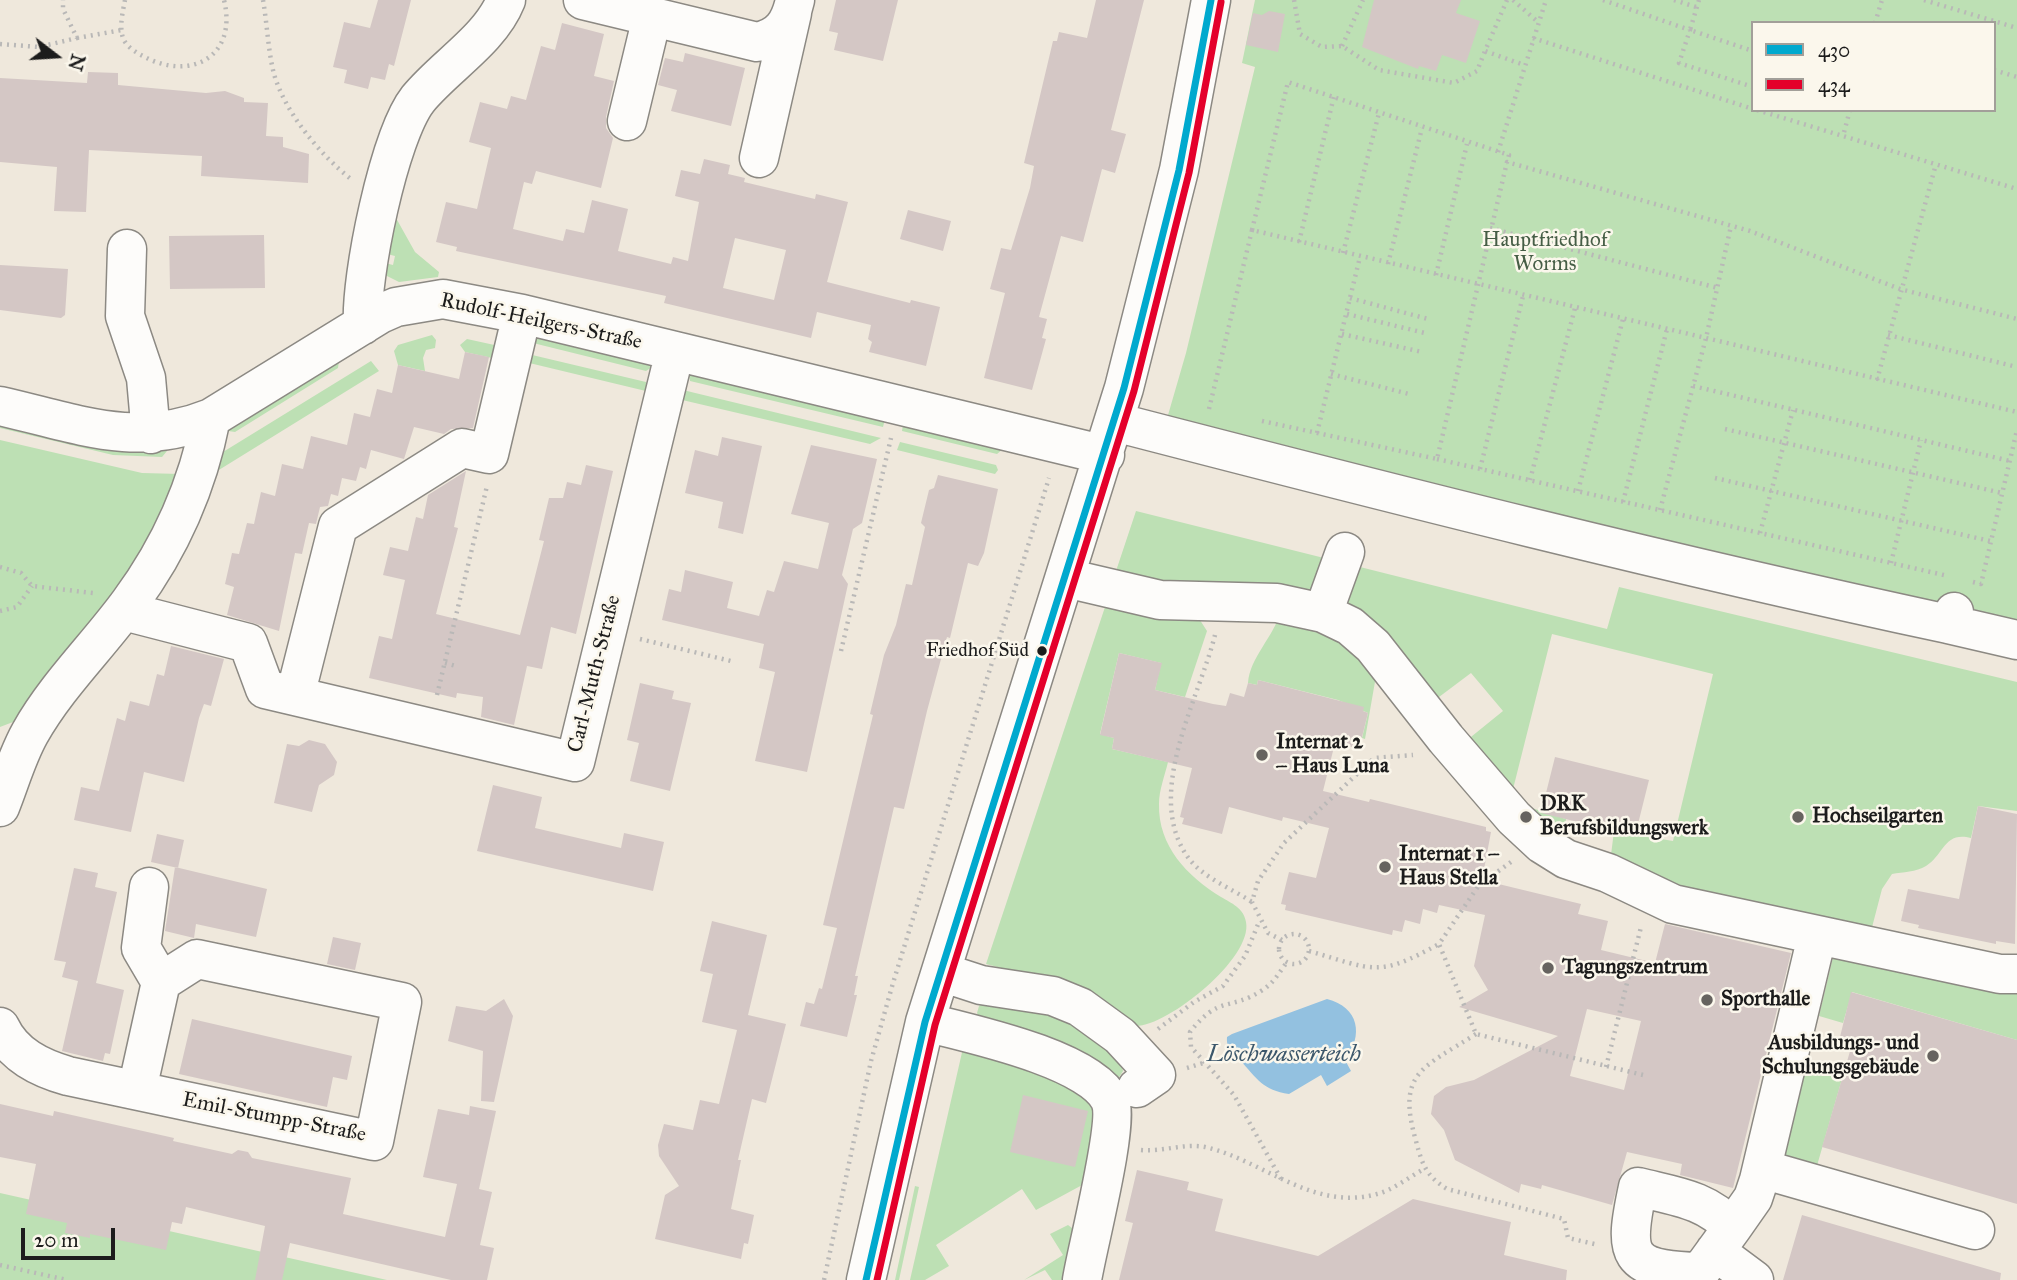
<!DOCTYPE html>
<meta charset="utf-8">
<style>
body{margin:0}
#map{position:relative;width:2017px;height:1280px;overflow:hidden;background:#efe8dc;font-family:"IM FELL Great Primer",serif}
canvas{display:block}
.legend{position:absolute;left:1751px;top:21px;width:245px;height:91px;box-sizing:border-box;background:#fbf7ec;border:2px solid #a29f99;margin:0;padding:9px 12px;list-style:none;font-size:21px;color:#1c1c1c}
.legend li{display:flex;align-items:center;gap:14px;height:35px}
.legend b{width:35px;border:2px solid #a29f99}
.north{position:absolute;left:21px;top:21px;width:70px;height:70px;-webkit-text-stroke:5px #fbf7ec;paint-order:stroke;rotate:107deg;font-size:19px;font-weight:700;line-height:28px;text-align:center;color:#1c1c1c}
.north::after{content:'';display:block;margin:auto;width:24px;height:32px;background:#1c1c1c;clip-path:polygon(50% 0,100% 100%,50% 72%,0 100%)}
.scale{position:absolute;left:21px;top:1228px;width:94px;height:32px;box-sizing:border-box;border:4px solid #1c1c1c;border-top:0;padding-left:9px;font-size:21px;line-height:24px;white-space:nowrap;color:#1c1c1c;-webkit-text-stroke:5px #fbf7ec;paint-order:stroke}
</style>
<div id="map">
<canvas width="2017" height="1280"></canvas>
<ul class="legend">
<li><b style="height:9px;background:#00a9ce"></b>430</li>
<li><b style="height:9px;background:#e4002b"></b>434</li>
</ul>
<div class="north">N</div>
<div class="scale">20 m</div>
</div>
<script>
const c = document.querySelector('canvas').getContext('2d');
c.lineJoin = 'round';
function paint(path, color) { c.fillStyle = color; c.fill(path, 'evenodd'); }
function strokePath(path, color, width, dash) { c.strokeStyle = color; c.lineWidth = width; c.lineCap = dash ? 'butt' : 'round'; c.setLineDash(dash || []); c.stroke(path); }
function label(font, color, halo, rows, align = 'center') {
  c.font = font + ' "IM FELL Great Primer",serif'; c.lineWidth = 5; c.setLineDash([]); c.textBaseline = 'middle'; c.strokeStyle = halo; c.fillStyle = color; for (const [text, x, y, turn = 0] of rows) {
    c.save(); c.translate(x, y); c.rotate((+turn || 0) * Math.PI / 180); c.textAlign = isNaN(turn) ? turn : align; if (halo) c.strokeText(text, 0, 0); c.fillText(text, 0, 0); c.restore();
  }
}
paint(new Path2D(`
 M1255,0H2017V627L1166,422L1186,353L1255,67L1242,63ZM1753,23H1994V110H1753Z
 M396,218L415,252L439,272L438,277L399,282L383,274L381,262L393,265L395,256L383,253Z
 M531,334L652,363V367L646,371L533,343Z
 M432,335L436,340L435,348L426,350L423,358L425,371L398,365L394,351L398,345Z
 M467,339L499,346L492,358L465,352L460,345Z
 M528,354L646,382L650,392L521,361Z
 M339,361L338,368L235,432L228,431V427Z
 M371,361L379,371L214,473L218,457L223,452Z
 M689,374L885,419L883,427L690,381Z
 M683,391H687L881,438L870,444L678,399Z
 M0,419L165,448L167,451L162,457L113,455L0,428Z
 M903,425L1003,449L997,454L902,431Z
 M0,440L142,473L181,474L130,575L25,711L13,722L0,727Z
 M900,442L996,465L998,470L995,474L897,450Z
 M1136,511L1328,559L1311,592L1112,583Z
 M1352,565L1607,629L1619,587L2017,682V811L1978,806L1971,838C1944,831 1944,855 1926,866C1916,872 1903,872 1892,874L1882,889L1870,935L1680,893L1619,868L1611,855L1614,831L1673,841L1713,674L1552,634L1510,801L1566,819L1564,832L1554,838L1505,799L1461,745L1503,711L1471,673L1431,703L1385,647L1343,614L1341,598Z
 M1107,601L1198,617L1207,631L1185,697L1155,690L1161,663L1119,653L1100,734L1114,738L1112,749L1168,762C1165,775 1159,790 1159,804C1158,846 1187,876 1221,897C1231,903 1244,908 1246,922C1253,958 1168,1026 1136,1026C1132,1026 1126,1023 1121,1022L1024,974L986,964Z
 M1281,611L1323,621L1376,676L1365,739L1362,738L1368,713L1338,700L1258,680L1257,685L1248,683C1250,657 1273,638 1281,611Z
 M1835,949L2017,990V1040L1852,992L1843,1023L1819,1016Z
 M987,1001L1080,1021L1121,1062L1123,1071L1118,1079L981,1021L977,1013L979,1006Z
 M963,1048L1006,1057L1097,1102L1084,1184L1036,1210L1022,1189L936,1245L949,1266L925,1280H910Z
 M1805,1061L1844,1072L1814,1176L1785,1158L1783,1144Z
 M915,1186L919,1187L899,1280H895Z
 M0,1193L387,1280H0Z
 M1068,1225L1076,1231L1068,1280H1052L1045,1270L1024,1280L1063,1255L1050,1234Z`), '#bde0b4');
paint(new Path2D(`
 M1327,999C1359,1007 1364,1035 1345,1060L1351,1071L1327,1086L1321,1075L1289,1094C1263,1090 1257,1079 1240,1060C1233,1052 1226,1050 1227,1037L1232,1034Z`), '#93c1e0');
paint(new Path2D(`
 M378,0H411L394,66L389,64L385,80L371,77L368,89L344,83L347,70L333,67L344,22L370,28Z
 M836,0H898L883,61L834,50L838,33L829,31Z
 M1096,0H1144L1111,130L1126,134L1115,173L1102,169L1083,242L1061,236L1039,317L1047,319L1042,338L1046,339L1032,390L984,378L1005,293L990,289L1001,248L1011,250L1030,188L1034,166L1024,163L1053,41H1057L1059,32L1087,38Z
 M1374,0H1461L1456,13L1480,21L1466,63L1442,55L1436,71L1419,66L1418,69L1362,47Z
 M1269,11L1285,14L1278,52L1246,45L1253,13L1262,15Z
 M562,23L604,34L594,76L614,81L606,117V128L613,138L601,188L536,171L532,184L524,182L513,229L563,241L566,229L584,233L592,200L628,209L618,251L671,264L673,257L688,261L699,202L675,196L681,170L700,174L704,159L730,165L728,174L745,178L744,182L815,199L816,194L848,202L827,282L910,303L911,300L940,307L926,366L869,352L872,342L868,339L871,325L817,312L811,338L664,303L666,296L456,251L457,247L436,242L446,202L477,209L491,148L469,142L480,102L507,109L511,96L526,100L541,46L555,50ZM735,238L786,250L774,300L723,288Z
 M685,53L745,68L731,126L671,111L677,90L658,85L665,58L683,62Z
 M88,72L118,73V85L206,93L225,91L244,98V102L268,103L266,136L283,137V147L309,154L308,183L201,176L202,156L89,150L86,212L54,211L57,167L0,162V78L87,83Z
 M908,210L951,221L943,251L900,239Z
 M264,235L265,288L170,289L169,236Z
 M0,265L68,269L65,315L61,318L0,310Z
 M465,352L489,357L473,428L451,429L444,434L414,427L404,459L371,450L366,469L360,467L356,481L342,478L338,496L331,494L328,506L320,507L316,524L309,523L302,554L295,553L279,631L227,615L234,587L225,584L232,553L239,554L247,523L254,524L261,492L275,496L282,464L303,469L311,436L347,445L354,413L370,417L377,389L392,393L398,365L459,379Z
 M722,437L762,446L743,534L718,528L723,502L685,493L695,450L718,456Z
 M811,445L877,459L862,523L853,529L842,575L848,584L807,772L755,761L775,672L759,668L764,644L662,620L669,589L681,592L685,570L733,582L727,608L759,616L767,590L774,592L784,561L818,569L829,523L791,514Z
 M586,465L613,471L576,634L551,627L542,669L527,666L514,725L481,717L483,697L457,693L456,698L369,678L379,636L392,639L405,580L383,575L390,547L408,551L416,517L423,519L428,495L466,471L454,527L458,528L436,614L520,635L544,541L539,540L549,498H563L567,482L581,485Z
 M938,475L998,489L984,553L978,566L968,563L950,638L947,637L927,711L904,809L894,807L855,976H858L854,995H857L847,1037L800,1026L806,1002L814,1004L819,988L822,989L837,928L823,925L873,715L870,714L884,655L896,625L906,584L912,585L925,527L921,523L929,490L934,488Z
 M171,646L224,659L211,706L204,704L199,718L184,782L144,772L131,832L74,820L81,787L99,791L117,718L125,721L130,701L149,706L157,674L164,676Z
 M1119,653L1162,663L1155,690L1213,704L1226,706L1230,693L1244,697L1248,683L1257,685L1258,680L1364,707L1363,711L1368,713L1359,749L1335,743L1323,791L1369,802L1370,799L1486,827V831L1491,832L1482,880L1581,904L1578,914L1608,921L1601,950L1655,963L1665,924L1791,953L1733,1188L1680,1175L1682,1164L1627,1152L1612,1205L1542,1185L1541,1189L1521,1184L1519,1193L1455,1160L1444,1130L1431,1114L1434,1096L1446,1087L1474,1080L1558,1036L1459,1007L1488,990L1474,966L1485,915L1439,905L1437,913L1423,909L1420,924L1405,920L1402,932L1393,930L1392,935L1285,910L1286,905L1281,904L1289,872L1316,878L1329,828L1283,817L1282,821L1229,807L1222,834L1182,824L1184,818L1180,817L1192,768L1112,749L1114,738L1100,735ZM1587,1009L1641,1021L1624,1090L1570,1076Z
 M640,683L674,691L672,699L691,703L670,791L630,781L639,743L627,740Z
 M309,740L325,744L337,762L334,775L319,785L312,812L274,803L287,744L299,746Z
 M1555,757L1649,780L1635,836L1541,813Z
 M493,785L542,797L535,828L621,848L624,833L664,842L653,891L477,851Z
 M1978,806L2017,814L2015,944L1996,941V944L1918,928L1919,925L1901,921L1908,889L1959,899Z
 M157,834L184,840L178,868L151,862Z
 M175,867L267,889L256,937L196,924L194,938L165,931Z
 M74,868L98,873L95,887L117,892L96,983L124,990L110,1054L105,1053L103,1061L62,1051L78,981L62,977L66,962L54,960Z
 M712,921L767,935L748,1015L786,1024L766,1103L752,1099L738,1160H741L731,1209L754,1215L748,1244L744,1243L741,1259L655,1239L665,1195L679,1186L659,1156L658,1145L664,1124L693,1130L700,1100L719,1104L737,1030L702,1022L713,974L700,971Z
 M333,937L361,943L355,970L327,964Z
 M1851,992L2017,1040V1204L1822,1147L1853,1041L1840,1037Z
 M504,999L513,1016L494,1102L481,1101L483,1051L448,1041L456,1006L486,1011Z
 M192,1019L352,1056L347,1080L333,1077L327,1107L179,1074Z
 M1023,1095L1088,1111L1075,1167L1010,1152Z
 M0,1104L53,1116L54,1111L174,1138L173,1141L232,1154L238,1150L248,1152L252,1158L351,1178L343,1214L445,1237L457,1184L423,1177L438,1109L469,1115L470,1106L496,1111L479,1189L492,1192L480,1245L494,1248L487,1280H451L290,1243L282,1280H255L265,1226L186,1207L182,1224L172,1222L166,1250L90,1234V1238L65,1233L67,1223L26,1214L36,1164L0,1157Z
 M1137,1170L1189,1182L1187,1190L1223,1199L1215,1231L1318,1256L1413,1199L1511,1222L1504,1255L1567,1270L1566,1280H1119L1133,1223L1125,1221Z
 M1802,1215L2001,1273L2000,1280H1783Z`), '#d4c7c5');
const minor = new Path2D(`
 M583,0L757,42C781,37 790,23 795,0
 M627,121L652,17
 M759,158L792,13
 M127,249L125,316L146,378L151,434
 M363,325C360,278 389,136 418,99C445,66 490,40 506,0
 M0,406C76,423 134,449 211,418L380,314L396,307L443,299L522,314L1105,455
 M1115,422C1392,494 1668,564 1948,624L1954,612
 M1066,578L1160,600L1277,603L1323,613L1350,626L1373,646L1446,739L1514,818L1542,844L1566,859L1608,873L1673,904L2000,974H2017
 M124,611L248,643L265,689L575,762L675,351
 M1323,613L1345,552
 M1948,624L2017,640
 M295,696L338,526L462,448L489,454L522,314
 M0,807C10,782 17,756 30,733C57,685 98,646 130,602C170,548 198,484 211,418
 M149,887L141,948L161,982
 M941,972L981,985L1053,996L1080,1007L1120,1036L1156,1075L1137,1088
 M925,1022C968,1033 1091,1059 1110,1100C1120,1123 1087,1248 1082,1280
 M0,1027C13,1055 40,1068 68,1076L374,1141L402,1002L197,959L161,982L137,1090
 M1762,1169L1975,1230
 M1638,1187C1673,1196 1707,1199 1732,1228L1700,1272C1626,1270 1623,1256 1638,1187Z
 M1732,1228L1753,1198L1759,1180L1817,936
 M1715,1251L1754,1280
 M866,1280L925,1022L1124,388L1179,170L1211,0`);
strokePath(minor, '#8c8983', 41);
strokePath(new Path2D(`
 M125,0C123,11 119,26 123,38C126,46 135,52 143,56C190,82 238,57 224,0
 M263,0C267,23 268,48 273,70C282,109 320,155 351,179
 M1294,0L1300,34L1322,47L1342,46L1379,70L1454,83L1477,71L1485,51
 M1507,0L1485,51L1524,65
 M1513,0L1538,22
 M1603,0L1690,30L1679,63L1753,87
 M1674,0L1696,7
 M1699,0L1690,30L1753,51
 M1924,0L2017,28
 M1875,23L1882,0
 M77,38L122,30
 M1533,38L1753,109
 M0,44L39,47L77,38L63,9V0
 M1342,46L1363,0
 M1994,70L2017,77
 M1757,110L1843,136
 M1850,110L1843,136L2017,189
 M1498,152L1546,0
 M1490,228L1718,288
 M1252,230L1288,82L1509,155L1507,162
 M1299,242L1334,96
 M1343,253L1379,113
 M1388,264L1422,128
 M1436,275L1467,144
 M1350,298L1428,319
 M1347,314L1425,333
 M1342,334L1422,352
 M1888,335L2017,367
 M1331,374L1409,394
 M1877,380L1936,164
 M1693,386L2010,461
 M1209,409L1252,230L2017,412
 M1262,421L1437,459L1507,162L1750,231L1900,289L2017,319
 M1725,429L2002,493
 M1317,433L1360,257
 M1437,459L1948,576
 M1480,469L1523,296
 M1715,478L1990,541
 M1530,480L1575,308
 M1578,491L1623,319
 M1623,502L1667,329
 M1660,510L1706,338L1731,226
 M1760,533L1793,410
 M1891,563L1921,440
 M0,567L21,573L32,586L93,593
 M1973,582L1981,584L2017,430
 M0,611L17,607L32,586
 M1215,635C1199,699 1144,793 1187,856C1201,877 1231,888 1252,902
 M640,639L731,661
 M841,651L891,438
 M445,663L456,666
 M437,695L487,486
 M1511,862L1479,885L1439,944L1476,1034L1643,1075
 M1279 949a15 15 0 1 1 30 0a15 15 0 1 1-30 0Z
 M1282,940L1268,933L1252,902L1258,881L1284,843L1374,758L1413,755
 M1309,951C1375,970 1377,978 1439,944
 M1158,1029L1194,1002L1223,986L1245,956L1259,922
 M1476,1034C1423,1068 1396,1072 1416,1141C1422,1164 1426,1176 1447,1189L1564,1219L1568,1238L1599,1245
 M1606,1067L1641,927
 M1187,1068L1203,1063
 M1141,1150C1163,1152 1184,1143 1205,1147C1263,1160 1313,1212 1377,1194C1393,1190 1409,1177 1424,1169
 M1281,1179L1234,1095L1191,1047L1190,1032C1219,995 1229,1011 1261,991C1273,984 1279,973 1287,962
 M0,1265L67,1280
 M824,1280L871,1061L893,983L1049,478`), '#b9b8b7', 4.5, [2, 5]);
strokePath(minor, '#fdfcfa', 38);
strokePath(new Path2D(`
 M866,1280L925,1022L1124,388L1179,170L1211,0`), '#00a9ce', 7);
strokePath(new Path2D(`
 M877,1280L935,1025L1134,391L1189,173L1221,2`), '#e4002b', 7);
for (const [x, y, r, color] of [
 [1042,651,6,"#1c1c1c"],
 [1262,755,7,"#66635f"],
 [1526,817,7,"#66635f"],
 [1798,817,7,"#66635f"],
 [1385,867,7,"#66635f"],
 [1548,968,7,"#66635f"],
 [1707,1000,7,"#66635f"],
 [1933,1056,7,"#66635f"]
]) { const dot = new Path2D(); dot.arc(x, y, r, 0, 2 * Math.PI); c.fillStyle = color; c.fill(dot); strokePath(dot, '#fbf7ec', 2.5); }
label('19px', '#1c1c1c', '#fbf7ec', [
 ["Friedhof Süd",1029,651]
], 'right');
label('21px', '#465e46', '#fbf7ec', [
 ["Hauptfriedhof",1545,241],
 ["Worms",1545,265]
]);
label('21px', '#1c1c1c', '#fbf7ec', [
 ["Rudolf-Heilgers-Straße",541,322,12],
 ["Carl-Muth-Straße",595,674,-76],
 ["Emil-Stumpp-Straße",274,1118,11]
]);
label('bold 21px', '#1c1c1c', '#fbf7ec', [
 ["Internat 2",1276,743],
 ["– Haus Luna",1276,767],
 ["DRK",1540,805],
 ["Berufsbildungswerk",1540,829],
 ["Hochseilgarten",1812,817],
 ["Internat 1 –",1399,855],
 ["Haus Stella",1399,879],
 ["Tagungszentrum",1562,968],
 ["Sporthalle",1721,1000],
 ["Ausbildungs- und",1919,1044,"right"],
 ["Schulungsgebäude",1919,1068,"right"]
], 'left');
label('italic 23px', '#3c576b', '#fbf7ec', [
 ["Löschwasserteich",1284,1055]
]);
</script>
